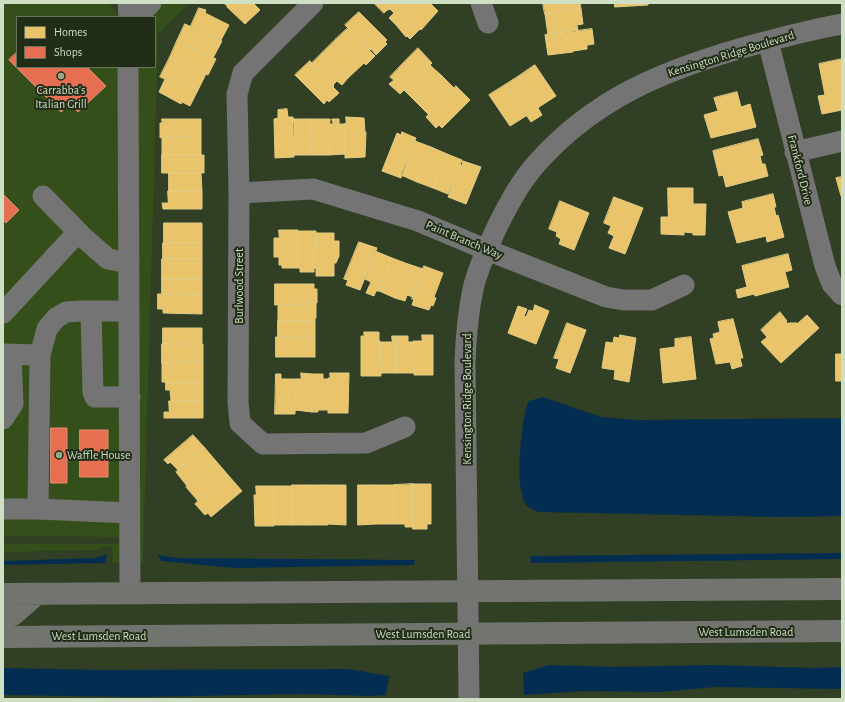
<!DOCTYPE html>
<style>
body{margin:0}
#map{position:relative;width:845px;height:702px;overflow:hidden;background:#313f24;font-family:"Alegreya Sans",sans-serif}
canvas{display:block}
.frame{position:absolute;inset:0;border:4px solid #cfdfc3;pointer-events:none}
.legend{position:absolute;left:16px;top:16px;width:140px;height:52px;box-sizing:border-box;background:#212d17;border:1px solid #67745c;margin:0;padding:5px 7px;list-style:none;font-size:12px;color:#cfdfc3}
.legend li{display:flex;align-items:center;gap:8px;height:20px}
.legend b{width:20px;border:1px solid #67745c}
</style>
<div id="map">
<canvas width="845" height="702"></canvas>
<div class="frame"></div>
<ul class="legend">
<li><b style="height:11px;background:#e9c46a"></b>Homes</li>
<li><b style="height:11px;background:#e76f51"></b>Shops</li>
</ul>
</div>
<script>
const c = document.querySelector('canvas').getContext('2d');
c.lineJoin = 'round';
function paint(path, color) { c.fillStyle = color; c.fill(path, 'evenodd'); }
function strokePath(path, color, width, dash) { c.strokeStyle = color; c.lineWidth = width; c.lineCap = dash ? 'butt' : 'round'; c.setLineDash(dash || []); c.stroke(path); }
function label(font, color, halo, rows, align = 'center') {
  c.font = font + ' "Alegreya Sans",sans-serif'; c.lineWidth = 4; c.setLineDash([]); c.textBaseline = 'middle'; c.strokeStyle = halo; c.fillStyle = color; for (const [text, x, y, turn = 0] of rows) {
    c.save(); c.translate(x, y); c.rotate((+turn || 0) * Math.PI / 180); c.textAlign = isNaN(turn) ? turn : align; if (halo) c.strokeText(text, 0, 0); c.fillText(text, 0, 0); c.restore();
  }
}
paint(new Path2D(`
 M3,3H108L119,14V17H17V67H119V537L3,536Z
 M118,3H190L158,34L143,563H112L113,551L111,548L107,546L96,550L3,552V544H121L126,67H155V17H126Z`), '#344f19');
paint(new Path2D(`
 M543,397L601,417L637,420L842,418V516L781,517L538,512C535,510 529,508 527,506C514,492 521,431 525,413C525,409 527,405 529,401Z
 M842,553V559L531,563L530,556Z
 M107,554L105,563L3,565V561L96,558Z
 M158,555L178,558L415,560L414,565L235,568L161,561Z
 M549,665L615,667L710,665L815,668L842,667V689L715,687L660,692L585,691L524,695L523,673Z
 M3,668L102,670L349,669L389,676L386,695L368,696L300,694L139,697L3,695Z`), '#042e51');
const homes = new Path2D(`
 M224,3H253L260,10L245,24L227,7V6Z
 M374,3H395L384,13Z
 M395,3H417L396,25L389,18L394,13L390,9L388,10Z
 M417,3H430L438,11L421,30L420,29L410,39L407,36L406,37L396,25Z
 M543,3H580L581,9L545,14Z
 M615,3H648V5L615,7Z
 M199,8L206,10L205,13L229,25L221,40L191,26Z
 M581,9L583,24L577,25L578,30L548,35L545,14Z
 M359,12L387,40L385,42L387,44L376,55L371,49L370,50L345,25Z
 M185,24L222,41L213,58L177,41Z
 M348,28L375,56L366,65L364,63L362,65L336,39Z
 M592,29L594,44L587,45V49L573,51V52L548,55L545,35Z
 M336,39L362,65L348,78L322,53Z
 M177,41L216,59L208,75L170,57Z
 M418,48L432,63L400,94L389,84L394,80L390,77Z
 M322,53L348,78L342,85L337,81L333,85L312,63Z
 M170,57L206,74L198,90L162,73Z
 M842,59V110L822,114L818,96L825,95L819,64Z
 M310,61L334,86L333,87L339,93L329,102L327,100L324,104L295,75Z
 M430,65L442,76L416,102L404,90Z
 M535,65L556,96L539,107L519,76Z
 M162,73L198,90L190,106L182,102L181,104L159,92L165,79L160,77Z
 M442,76L454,88L431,110L432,111L429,115L416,102Z
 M519,76L539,107L538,108L542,115L531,122L505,85Z
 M505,85L526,116L510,126L489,95Z
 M456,86L470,100L442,128L439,125L436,128L426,117L432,111L431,110Z
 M737,92L741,107L750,104L756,127L711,138L704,115L718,111L714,98Z
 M287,109L288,117H293L294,124V157L275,158L274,119L278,118V110Z
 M346,117L364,118L365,132H366L365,157L345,158V123H346Z
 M162,119H201V136L162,137L160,138V123H162Z
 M293,119H310L311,155H294Z
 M310,119H330L329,155H311Z
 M332,119H339V124H345V154L329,155L330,124H333Z
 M402,132L416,138L401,178L382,171L397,133L401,135Z
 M201,136V155H162V137Z
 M758,139L763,155L760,156L762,164H765L768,176L726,187L723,175L719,176L713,151Z
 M415,141L431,147L417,182L401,175Z
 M431,147L447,154L433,188L417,182Z
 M447,154L462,160L448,194L433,188Z
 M162,155H204V173H162Z
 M463,161L481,167L466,204L448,197L460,165H462Z
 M169,173H201L202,191H169Z
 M842,177V196H841L836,178Z
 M668,188H693V204H706L705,235H693V233L684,232V235L661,234V217H668Z
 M168,191H202V209H163L162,203H168Z
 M773,194L776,207H774L776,216L778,215L784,237L767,242L766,236L737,243L728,212L743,208L742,202Z
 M614,197L643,208L625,254L609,248L614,236L608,233L611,226L604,223Z
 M560,201L589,213L574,250L559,244L561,239L556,236L557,232L549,229Z
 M164,223H202V243H164Z
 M279,230H298V268H282V265H279V257H274V238H279Z
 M298,231H316V247H314V272H300V268H298Z
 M316,233H334V241H339V256L336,263H334V276H316V268H314V247H316Z
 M359,242L377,248L360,290L346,285L348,280L344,279Z
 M163,243H202V259H163Z
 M375,251L392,258L379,291H376L374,296L366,293L371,282L365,279Z
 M788,254L792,270L785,272L789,287L755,296L754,294L738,298L736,290L747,287L742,266Z
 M392,258L408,264L395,298L379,291Z
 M162,259H202V279H162Z
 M408,264L423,269L413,297L407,295L405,301L395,298Z
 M424,266L443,273L434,297L436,298L433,306L431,305L429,310L412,305L414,299H412Z
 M162,279H202V295L162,294Z
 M275,284H314V289H317V303H309V304L275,305Z
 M158,294L202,295V314L163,313V309H158Z
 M309,303H316V318H315V321H278V305L309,304Z
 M535,305L549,311L536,344L508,333L518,306L527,309L524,316L526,317L529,310L533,311Z
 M780,312L787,321L786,322L788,324V323H797V324L807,315L819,328L781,363L761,342L767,337L761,330Z
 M733,319L743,358H740L742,366L732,369L730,362L716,364L710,339L714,338L713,334L720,332L718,322Z
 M278,321H315V338L278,337Z
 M567,323L586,330L570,373L556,368L559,359L554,358Z
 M163,328H202V344H163Z
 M364,332H379V341H380L381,376H361V336H364Z
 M422,335H433V375H414L413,341H422Z
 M620,335L636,338L629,382L614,379L615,370L602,368L606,342L613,343L614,337L619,338Z
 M392,336H397V373H381L380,342H392Z
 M397,336H408V342H413L414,373H397Z
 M276,337L315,338V357H276Z
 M691,337L696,379L663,383L660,349L675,347V339Z
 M162,344H203V362L162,363Z
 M836,354H842V381H836Z
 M203,362V382H162V363Z
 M301,373L312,374V412L295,410L296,379H301Z
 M330,373H349L348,413H328V378H330Z
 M276,374H281V379H296L295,414H275Z
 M312,374H323V379H328V410H318V412H312Z
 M166,382H203V401H171L170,390H166Z
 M169,401H203V418H164V412H169Z
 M193,435L204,447L178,470L170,462L168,464L164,460Z
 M204,447L216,461L187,486L176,472Z
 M216,461L228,475L198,501L186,487Z
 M228,475L242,491L211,517L208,513L205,515L195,504Z
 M413,484H431V524H427V529H413Z
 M413,484V527H405V524H394V485Z
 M292,485H310V525H292Z
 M310,485H328V525H310Z
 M328,485H346V525L328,524Z
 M358,485H376V524L358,525Z
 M376,485H394V524H376Z
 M256,486H274V526H255L254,495H256Z
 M274,486H292V525H274Z`);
paint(homes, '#e9c46a');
strokePath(homes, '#e1cc85', 1);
const shops = new Path2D(`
 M17,52V67H87L106,86L78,112L70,104L61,112L9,60Z
 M3,194L19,210L6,223L3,220Z
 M51,428H67V483H51Z
 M80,430H108V477H80Z`);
paint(shops, '#e76f51');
strokePath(shops, '#e09173', 1);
strokePath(new Path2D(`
 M128,3L129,17
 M313,3L243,73L237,94L239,193L238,402L240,423L263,444L366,443L405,427
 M481,3L488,23
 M137,17L151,3
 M768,41L825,266L832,284L842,295
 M128,67L130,593
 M795,152L842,141
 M239,193L313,189L418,221L487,250L606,297L624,300H652L684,285
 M43,196L84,238L108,259L129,263
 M91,311L93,392L95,397H130
 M3,313L78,232
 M3,354L40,355L38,509L130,513
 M40,355L47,329L56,318L66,312L80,311H129
 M3,419L13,404L11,355
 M3,509H38
 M469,699L465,361C466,337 468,313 473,289C478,267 488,247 497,227C508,205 520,182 537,163C594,99 662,71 742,48C775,39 808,30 842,24`), '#757474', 21);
strokePath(new Path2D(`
 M3,594L842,589
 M3,615H13L37,594
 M3,637L842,631`), '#72746f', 22);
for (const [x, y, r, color] of [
 [61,76,4,"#98a78b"],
 [59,455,4,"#98a78b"]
]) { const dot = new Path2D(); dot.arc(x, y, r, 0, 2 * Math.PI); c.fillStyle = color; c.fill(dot); strokePath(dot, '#212d17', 1.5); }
label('12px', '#cfdfc3', '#212d17', [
 ["Kensington Ridge Boulevard",731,54,-17],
 ["Frankford Drive",800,170,76],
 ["Paint Branch Way",464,240,23],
 ["Burlwood Street",239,286,-90],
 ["Kensington Ridge Boulevard",467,399,-90],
 ["West Lumsden Road",746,632],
 ["West Lumsden Road",423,634],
 ["West Lumsden Road",99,636]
]);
label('12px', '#cfdfc3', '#212d17', [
 ["Carrabba's",61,90],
 ["Italian Grill",61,104],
 ["Waffle House",67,455,"left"]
]);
</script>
